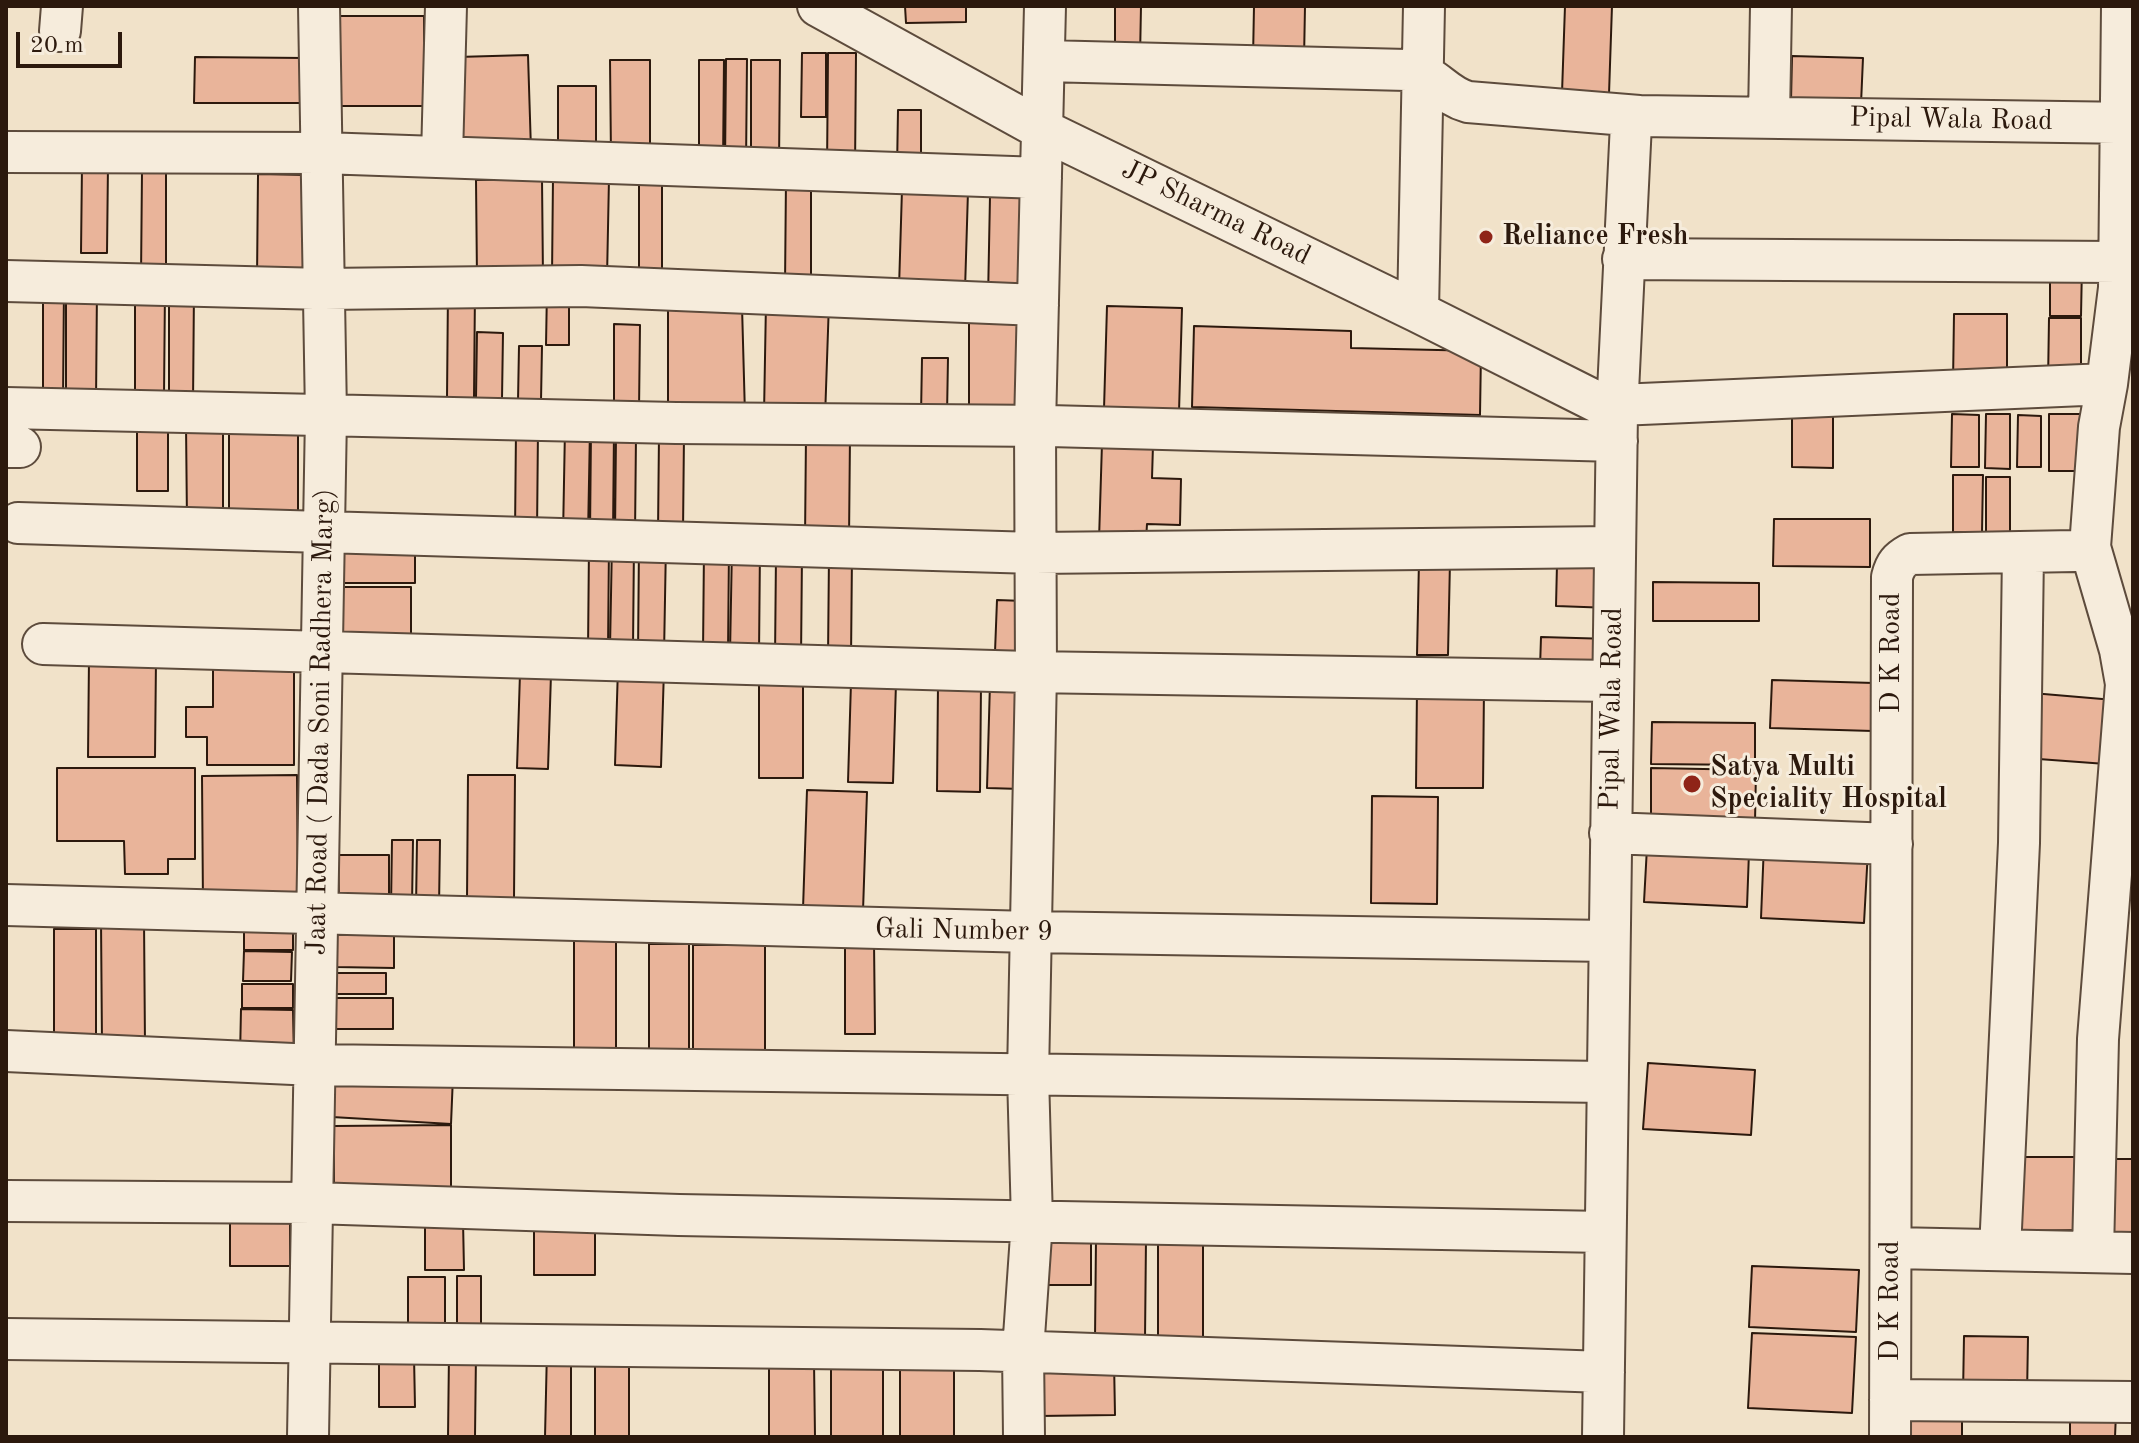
<!DOCTYPE html>
<style>
body{margin:0}
#map{position:relative;width:2139px;height:1443px;overflow:hidden;background:#f1e2c9;font-family:"Old Standard TT",serif}
canvas{display:block}
.frame{position:absolute;inset:0;border:8px solid #2c190d;pointer-events:none}
.scale{position:absolute;left:16px;top:32px;width:106px;height:36px;box-sizing:border-box;border:4px solid #2c190d;border-top:0;padding-left:10px;font-size:24px;line-height:28px;white-space:nowrap;color:#2c190d;-webkit-text-stroke:6px #f6ecdc;paint-order:stroke}
</style>
<div id="map">
<canvas width="2139" height="1443"></canvas>
<div class="frame"></div>
<div class="scale">20 m</div>
</div>
<script>
const c = document.querySelector('canvas').getContext('2d');
c.lineJoin = 'round';
function paint(path, color) { c.fillStyle = color; c.fill(path, 'evenodd'); }
function strokePath(path, color, width, dash) { c.strokeStyle = color; c.lineWidth = width; c.lineCap = dash ? 'butt' : 'round'; c.setLineDash(dash || []); c.stroke(path); }
function label(font, color, halo, rows, align = 'center') {
  c.font = font + ' "Old Standard TT",serif'; c.lineWidth = 6; c.setLineDash([]); c.textBaseline = 'middle'; c.strokeStyle = halo; c.fillStyle = color; for (const [text, x, y, turn = 0] of rows) {
    c.save(); c.translate(x, y); c.rotate((+turn || 0) * Math.PI / 180); c.textAlign = isNaN(turn) ? turn : align; if (halo) c.strokeText(text, 0, 0); c.fillText(text, 0, 0); c.restore();
  }
}
const building = new Path2D(`
 M905,6H966V22L906,23Z
 M1115,6H1141L1140,58H1115Z
 M1254,6H1305L1304,60L1253,59Z
 M1565,6H1612L1609,94L1562,93Z
 M336,16H424V106H336Z
 M802,53H826V117H801Z
 M828,53H856L855,170H827Z
 M528,55L531,150L460,152L457,57Z
 M1792,56L1863,58L1861,104L1791,101Z
 M195,57L305,58L304,103H194Z
 M726,59H747L746,166H725Z
 M610,60H650V158H611Z
 M699,60H724L723,165L699,164Z
 M751,60H780L779,163H751Z
 M558,86H596V159H558Z
 M898,110H921V170H897Z
 M82,164H108L107,253H81Z
 M142,170H166V277H141Z
 M258,174L309,175L308,279H257Z
 M639,174H662V280L639,281Z
 M553,177L609,178L607,278L552,276Z
 M786,178H811V286H785Z
 M542,179L543,278L477,279L476,180Z
 M902,189L968,191L965,290L899,288Z
 M990,196L1030,197L1029,300L988,299Z
 M2050,265H2082L2081,316H2050Z
 M43,286H64L63,401H43Z
 M66,286H97L96,403H66Z
 M135,288H165L164,396H135Z
 M169,288L194,289L193,404H169Z
 M448,289H475L474,398H447Z
 M547,289H569V345H546Z
 M766,302H829L825,418L764,414Z
 M668,304L742,306L745,415L668,413Z
 M1107,306L1182,308L1179,412L1104,409Z
 M969,313H1026V408H969Z
 M1954,314H2007V384L1953,383Z
 M2049,318H2081V383H2048Z
 M614,324L640,325L639,411H614Z
 M1194,326L1351,331V348L1481,351L1480,415L1192,407Z
 M477,332L503,333L502,399L476,398Z
 M519,346H542L541,401H518Z
 M922,358H948L947,415H921Z
 M1792,411H1833V468L1792,467Z
 M137,414H168V491H137Z
 M1952,414L1979,415V467H1951Z
 M1986,414H2010V469L1985,468Z
 M2049,414H2082L2081,471H2049Z
 M2018,415L2041,416V467H2017Z
 M186,424H223V522L187,523Z
 M298,425V523H229V426Z
 M565,428H590L588,536H563Z
 M516,429H538L537,533H515Z
 M591,430H614L613,535L590,534Z
 M659,434H684L683,532H658Z
 M806,434L850,435L849,540H805Z
 M616,435H636L635,535H615Z
 M1102,443L1153,445L1152,478L1181,479L1180,525L1147,524L1146,541L1099,540Z
 M1953,475H1983L1982,533L1953,532Z
 M1986,477H2010V533L1986,532Z
 M1774,519H1870V567L1773,566Z
 M340,537H415V583H340Z
 M612,542L634,543L633,648H610Z
 M639,543H666L664,655H638Z
 M589,544H609L608,651H588Z
 M732,546H760L759,655L730,654Z
 M704,548H729L728,654L703,653Z
 M776,554H802L801,659H775Z
 M829,554H852L851,659L828,658Z
 M1419,560L1450,561L1448,655H1417Z
 M1557,564L1613,565L1611,608L1556,606Z
 M1653,582L1759,583V621H1653Z
 M339,587H411V644H339Z
 M997,600L1024,601L1023,653L995,652Z
 M1541,637L1611,639L1610,670L1540,668Z
 M89,658L156,659L155,757H88Z
 M213,659H294V765H207V737H186V707H213Z
 M618,667L664,669L661,767L615,765Z
 M520,673L551,674L548,769L517,768Z
 M759,676H803V778H759Z
 M1772,680L1874,683L1873,731L1770,728Z
 M851,682L896,683L893,783L848,782Z
 M990,683L1024,684L1021,789L987,788Z
 M938,684H981L980,792L937,791Z
 M1417,687H1484L1483,788H1416Z
 M2032,693L2114,700L2106,764L2025,758Z
 M1652,722L1755,723V765L1651,764Z
 M57,768H195V859H168V874H125L124,841H57Z
 M1651,768L1756,770L1755,822L1651,820Z
 M297,775L298,906H203L202,776Z
 M468,775H515L514,899H467Z
 M807,790L867,792L863,911L803,909Z
 M1372,796L1438,797L1437,904L1371,903Z
 M392,840H413L412,906H391Z
 M417,840H440L439,907H416Z
 M1764,844L1868,850L1864,923L1761,918Z
 M1647,847L1749,852L1747,907L1644,902Z
 M338,855H389V902H339Z
 M144,919L145,1046H102L101,920Z
 M244,925H293V950H244Z
 M336,926L394,927V968L335,967Z
 M54,929H96V1045H54Z
 M574,941H616V1065H574Z
 M845,941H874L875,1034H845Z
 M649,944H689V1063H649Z
 M693,945H765V1067H693Z
 M244,951L292,952L291,981H243Z
 M333,973H386V994H333Z
 M242,984H293V1008H242Z
 M333,998H393V1029H333Z
 M241,1009L293,1010L294,1058L240,1057Z
 M1648,1063L1755,1070L1751,1135L1643,1129Z
 M334,1070L453,1076L451,1124L332,1117Z
 M451,1125V1192H334V1126Z
 M2007,1157H2091V1230L2007,1231Z
 M2097,1159H2133V1233H2097Z
 M230,1210H290V1266H230Z
 M425,1220H463L464,1270H425Z
 M595,1222V1275H534V1223Z
 M1043,1230H1091V1285H1043Z
 M1096,1238H1146L1145,1339H1095Z
 M1158,1239H1203V1343H1158Z
 M1752,1266L1859,1270L1856,1332L1749,1327Z
 M457,1276H481V1330H457Z
 M408,1277H445V1326H408Z
 M1752,1333L1856,1337L1852,1413L1748,1408Z
 M1964,1336L2028,1337L2027,1396L1963,1395Z
 M547,1349L571,1350V1437H545Z
 M449,1353H476L475,1437H448Z
 M900,1353H954V1437H900Z
 M379,1356H414L415,1407H379Z
 M595,1357H629V1437H595Z
 M831,1360L883,1361V1437H831Z
 M769,1361H814L815,1437H769Z
 M1114,1361L1115,1415L1038,1416L1037,1362Z
 M1962,1412V1437H1901L1900,1413Z
 M2070,1413H2116L2115,1437H2070Z`);
paint(building, '#e9b49a');
strokePath(building, '#2c190d', 2);
const minor = new Path2D(`
 M818,6L1043,130L1418,312L1617,412
 M60,31L62,6
 M1044,61L1407,70C1436,74 1442,95 1468,102L1639,116
 M1769,117L1771,6
 M6,152L322,153L1041,178
 M442,157L446,6
 M1623,259L2118,262
 M6,281L324,289L581,286L1038,305
 M1418,312L1424,6
 M1618,405L2107,384
 M6,408L676,423L1049,426L1617,441
 M6,447H20
 M18,523L1035,553L1615,547
 M2090,547L2120,650L2126,684L2098,1039L2093,1252
 M43,644L1029,672L1613,681
 M1610,833L1892,844
 M6,905L1031,932L1609,941
 M6,1051L315,1065L1607,1082
 M6,1201L313,1203L679,1215L1605,1232
 M1892,1248L2133,1253
 M2000,1250L2019,843L2023,552
 M6,1339L980,1350L1604,1372
 M1890,1400L2133,1402
 M308,1437L326,415L319,6
 M1024,1437L1023,1351L1032,1221L1028,1075L1036,672L1035,426L1045,6
 M1603,1437L1617,412L1631,123L1639,116L2133,123
 M1890,1437L1892,577C1895,565 1899,560 1910,554L2075,551L2090,547L2099,427L2107,384L2119,288L2122,6`);
strokePath(minor, '#5d4b3c', 44);
strokePath(minor, '#f6ecdc', 40);
for (const [x, y, r, color] of [
 [1486,237,8,"#8f2418"],
 [1692,784,10,"#8f2418"]
]) { const dot = new Path2D(); dot.arc(x, y, r, 0, 2 * Math.PI); c.fillStyle = color; c.fill(dot); strokePath(dot, '#f6ecdc', 3); }
label('28px', '#2c190d', '#f6ecdc', [
 ["Pipal Wala Road",1951,120,1],
 ["JP Sharma Road",1216,213,26],
 ["D K Road",1892,653,-90],
 ["Pipal Wala Road",1612,709,-89],
 ["Jaat Road ( Dada Soni Radhera Marg)",321,722,-89],
 ["Gali Number 9",964,931,1],
 ["D K Road",1891,1301,-90]
]);
label('bold 28px', '#2c190d', '#f6ecdc', [
 ["Reliance Fresh",1502,237],
 ["Satya Multi",1710,768],
 ["Speciality Hospital",1710,800]
], 'left');
</script>
